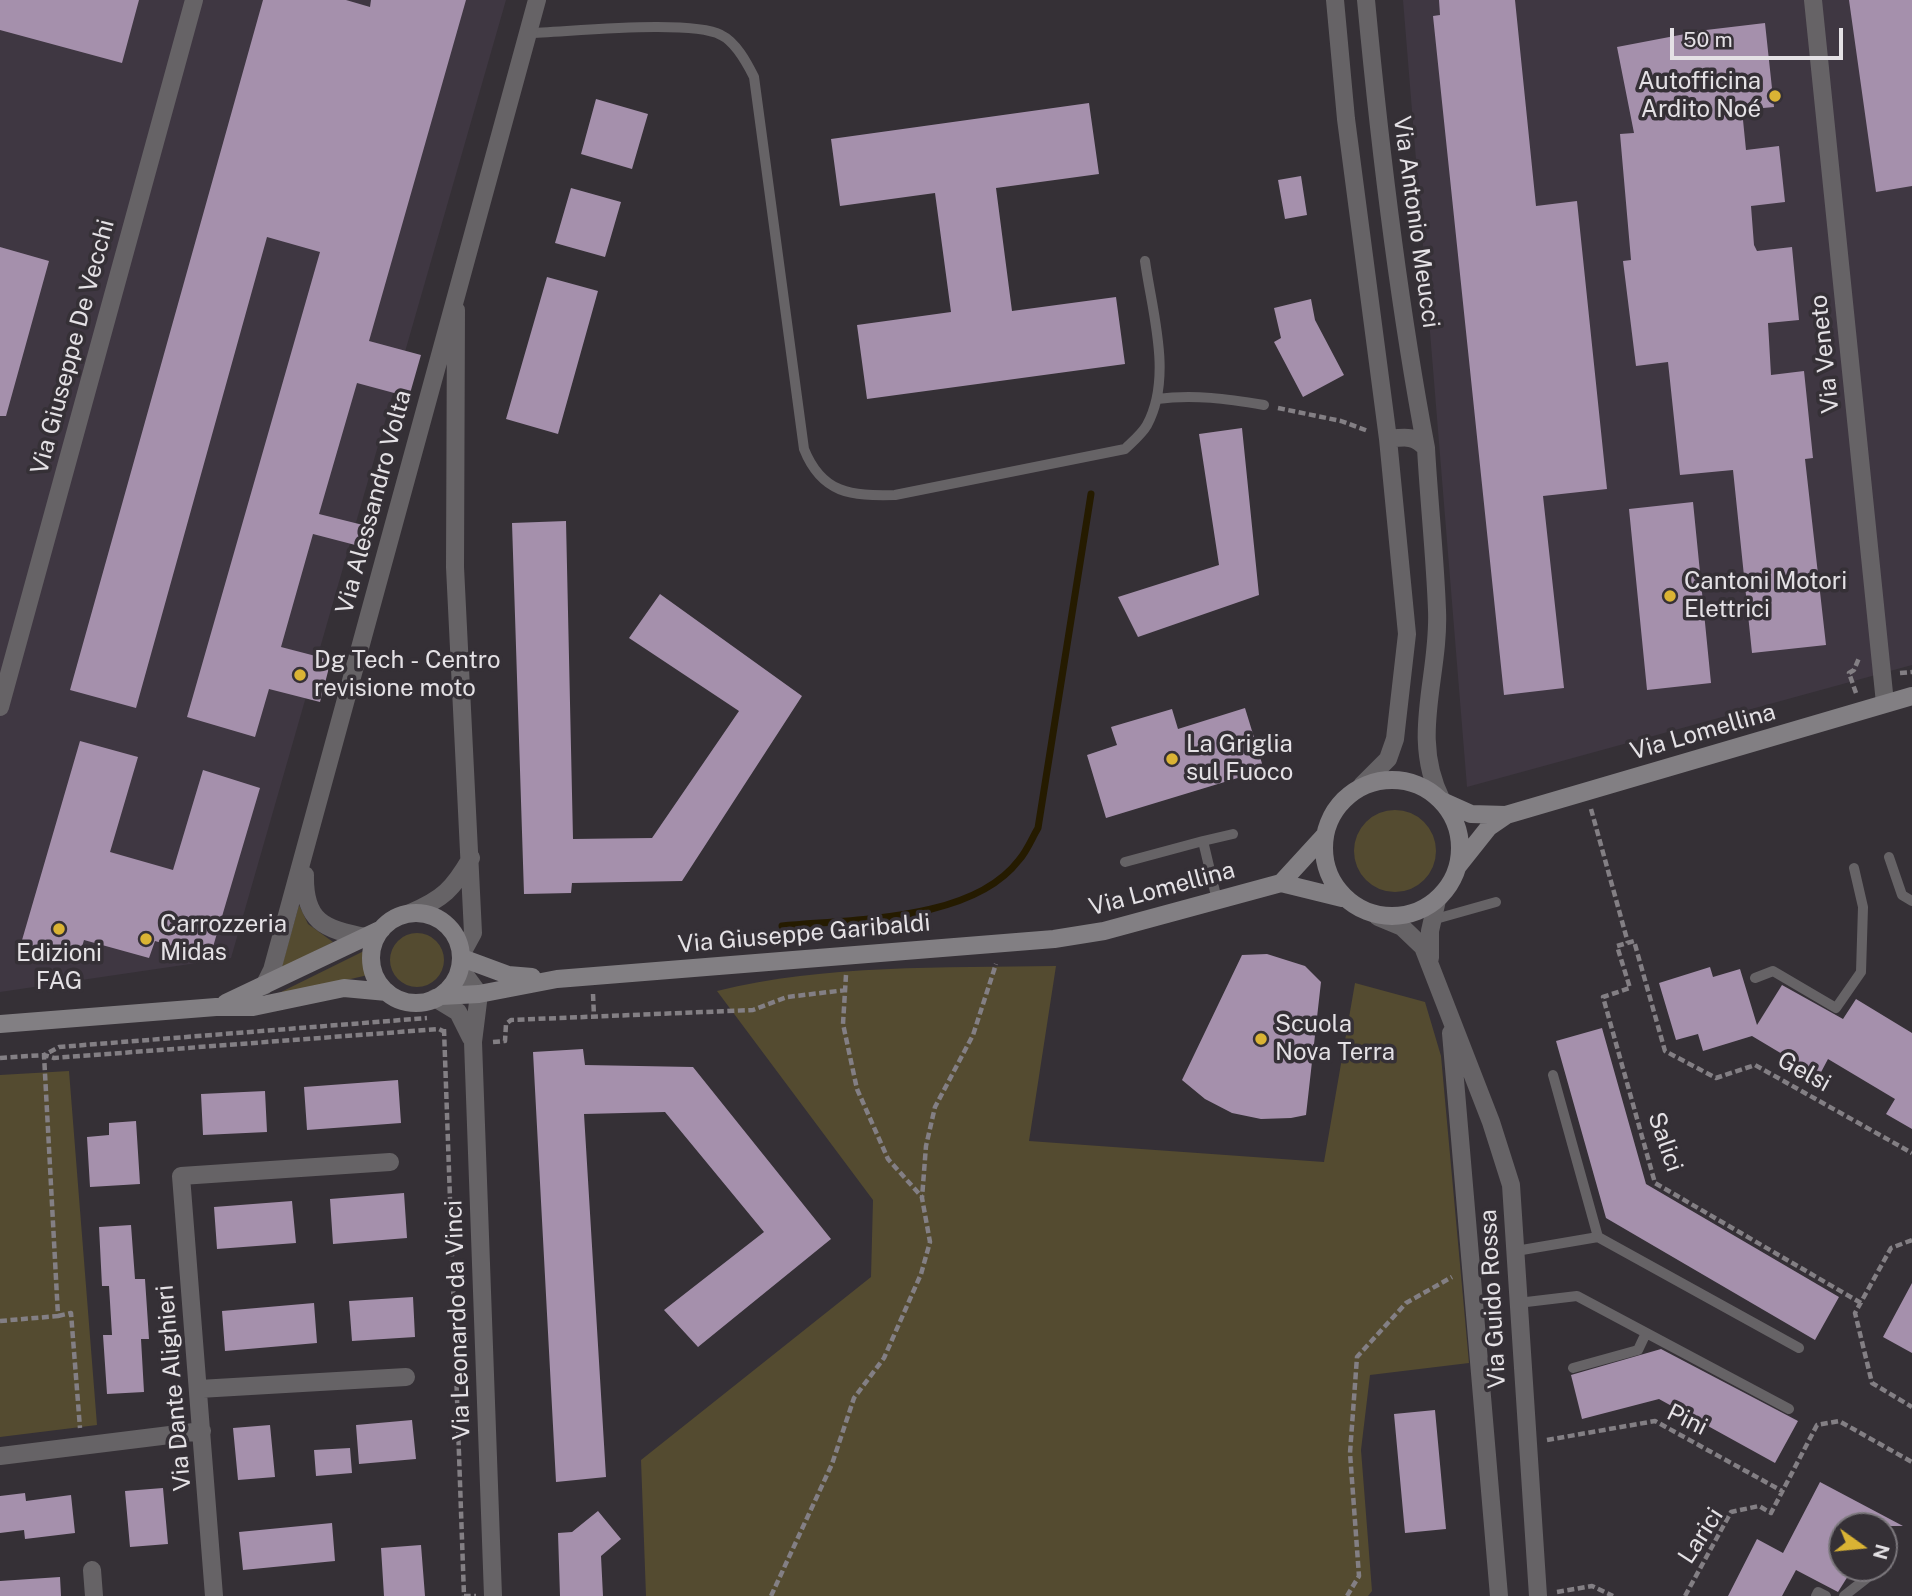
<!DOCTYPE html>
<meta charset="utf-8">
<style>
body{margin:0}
#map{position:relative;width:1912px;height:1596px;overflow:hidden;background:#353036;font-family:"Public Sans",sans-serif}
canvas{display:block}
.north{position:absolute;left:1828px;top:1512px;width:70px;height:70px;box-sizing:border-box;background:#353036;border:2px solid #7b777c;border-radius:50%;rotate:105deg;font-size:19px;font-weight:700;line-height:28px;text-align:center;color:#e4e1e5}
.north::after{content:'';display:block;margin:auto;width:24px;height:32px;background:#dab334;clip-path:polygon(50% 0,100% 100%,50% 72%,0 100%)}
.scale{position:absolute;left:1670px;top:28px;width:173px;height:32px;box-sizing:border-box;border:4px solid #e4e1e5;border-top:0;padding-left:9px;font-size:21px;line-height:24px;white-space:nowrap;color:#e4e1e5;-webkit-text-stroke:5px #353036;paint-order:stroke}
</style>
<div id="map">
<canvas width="1912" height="1596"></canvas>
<div class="north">N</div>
<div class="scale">50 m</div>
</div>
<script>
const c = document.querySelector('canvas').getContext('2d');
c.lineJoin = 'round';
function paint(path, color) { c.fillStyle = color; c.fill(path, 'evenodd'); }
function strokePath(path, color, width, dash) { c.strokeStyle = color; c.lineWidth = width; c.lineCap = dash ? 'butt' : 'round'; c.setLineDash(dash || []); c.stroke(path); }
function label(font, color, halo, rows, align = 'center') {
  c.font = font + ' "Public Sans",sans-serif'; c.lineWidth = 7; c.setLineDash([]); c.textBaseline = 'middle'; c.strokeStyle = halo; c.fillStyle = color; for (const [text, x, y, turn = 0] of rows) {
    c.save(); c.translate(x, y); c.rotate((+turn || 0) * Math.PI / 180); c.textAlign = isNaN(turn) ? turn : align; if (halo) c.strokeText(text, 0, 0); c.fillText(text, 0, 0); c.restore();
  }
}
paint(new Path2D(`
 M0,0H506L231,958L0,992Z
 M1403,0H1912V665L1467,787Z`), '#3f3742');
paint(new Path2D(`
 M1354 851a41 41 0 1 1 82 0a41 41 0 1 1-82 0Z
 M299,905L308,924L333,942L281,969Z
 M390 960a27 27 0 1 1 54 0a27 27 0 1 1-54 0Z
 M366,950L368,975L282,995L279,993Z
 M1056,966L1029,1141L1324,1162L1355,983L1425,1002L1441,1056L1469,1363L1370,1375L1361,1450L1372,1591L1368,1596H646L641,1460L871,1277L873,1200L717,991C826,964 943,968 1056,966Z
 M69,1071L97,1425L0,1437V1075Z`), '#544b30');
strokePath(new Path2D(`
 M782,926C852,919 972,922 1019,860C1027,851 1032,838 1038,828L1091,494`), '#251b00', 7);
paint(new Path2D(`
 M0,0H139L122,63L0,30Z
 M263,0H346L370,7L371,0H466L369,341L421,355L409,397L357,383L319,514L367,526L363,547L313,534L281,647L331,660L320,702L269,689L255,737L187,717L320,252L267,237L136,708L70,690Z
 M1439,0H1515L1536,206L1577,201L1607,489L1543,496L1564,688L1504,695L1433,16L1440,15Z
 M1849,0H1912V186L1876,192Z
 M1765,23L1774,107L1742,110L1746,150L1779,146L1785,202L1751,206L1754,245L1757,251L1792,247L1799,320L1768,323L1771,375L1804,371L1813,458L1805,459L1826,645L1752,653L1733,470L1680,475L1668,362L1636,366L1623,261L1631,260L1620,134L1634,133L1617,47L1706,30Z
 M596,99L648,114L632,169L581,154Z
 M1089,103L1099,174L996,188L1012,311L1116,297L1125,364L867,399L857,325L951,312L935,193L840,206L831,139Z
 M1301,176L1307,215L1285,219L1278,180Z
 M571,188L621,202L605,257L555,243Z
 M0,247L49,261L6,416H0Z
 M547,277L598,291L558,434L506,419Z
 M1311,299L1315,320L1344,375L1303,397L1274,342L1281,338L1274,308Z
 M1242,428L1259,595L1138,637L1118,597L1219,565L1199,434Z
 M1693,502L1711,683L1647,690L1629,509Z
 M566,521L573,839L652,838L739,711L629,638L660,594L802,696L682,881L572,883L571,893L524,894L512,523Z
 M1245,708L1264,770L1106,818L1087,755L1117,745L1111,727L1172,709L1178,729Z
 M80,741L138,757L110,852L173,870L203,770L260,788L210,957L155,941L149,958L84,940L77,964L20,947Z
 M1267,954L1305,966L1321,982L1306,1115L1291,1118L1261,1119L1232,1113L1205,1099L1182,1080L1242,955Z
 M1710,967L1713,977L1740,969L1757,1025L1782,985L1843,1019L1856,999L1912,1033V1129L1886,1114L1895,1099L1828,1059L1819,1076L1752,1036L1703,1051L1698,1034L1676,1040L1659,983Z
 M1602,1028L1646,1184L1839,1297L1815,1340L1606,1218L1556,1041Z
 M583,1049L585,1065L693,1067L831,1239L698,1347L664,1310L764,1232L665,1112L584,1114L606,1477L556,1482L533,1052Z
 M398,1080L401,1123L307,1130L304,1087Z
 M265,1091L267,1132L203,1135L201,1094Z
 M136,1121L140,1184L90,1187L87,1137L109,1135V1123Z
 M404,1193L407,1238L333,1244L330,1199Z
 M292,1201L296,1243L217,1249L214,1207Z
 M131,1225L135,1279H145L149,1339H141L144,1392L107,1394L103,1335H112L109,1286H102L99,1227Z
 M1912,1283V1353L1883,1337Z
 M413,1297L415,1337L352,1341L349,1301Z
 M314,1303L317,1343L225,1351L222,1311Z
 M1661,1349L1798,1421L1775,1463L1659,1399L1582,1419L1571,1375Z
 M1435,1410L1446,1529L1405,1533L1394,1414Z
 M412,1420L416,1459L359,1464L356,1425Z
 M270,1425L275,1477L238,1480L233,1428Z
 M350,1448L352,1473L316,1476L314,1450Z
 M1820,1482L1903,1526H1842V1568H1853L1838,1592L1796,1570L1782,1596H1728L1757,1539L1783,1553Z
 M163,1488L168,1544L130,1547L125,1491Z
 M25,1493L26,1501L71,1495L75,1533L25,1539L24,1530L0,1533V1496Z
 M598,1511L621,1539L601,1556L603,1596H560L558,1533L572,1532Z
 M332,1523L335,1561L243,1570L239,1532Z
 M421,1545L425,1596H384L381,1548Z
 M60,1577L61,1596H0V1581Z`), '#a590ac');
strokePath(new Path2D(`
 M1278,408L1341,421L1368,431
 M1900,673L1912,672
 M1856,693L1849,673L1854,670L1859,658
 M1591,809L1628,943
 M846,975L843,1024L857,1089L888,1159L922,1197
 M593,994L594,1017
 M444,1029L464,1596H476
 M493,1042L505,1041L506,1024L511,1020L753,1010L787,997L846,990
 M0,1058L44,1055L54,1058L439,1029L445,1032
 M1912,1240L1891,1248L1855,1313L1872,1383L1912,1407
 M1861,1303L1655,1183L1603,997L1630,988L1617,946L1634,941L1665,1051L1716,1078L1755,1065L1912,1153
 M58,1316L71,1313L80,1428
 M0,1321L58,1316L44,1055L59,1047L427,1018
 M1547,1440L1655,1421L1782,1491
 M1557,1592L1592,1586L1613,1596
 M771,1596L832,1464L854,1398L884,1358L921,1274L930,1242L922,1198L926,1146L935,1107L973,1035L996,964
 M1347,1596L1359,1576L1350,1453L1357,1357L1406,1303L1452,1277
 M1685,1596L1731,1512L1759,1506L1771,1513L1817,1425L1839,1421L1912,1462`), '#837f84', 4.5, [7, 3.5]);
strokePath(new Path2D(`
 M528,33C569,32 691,19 721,35C736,42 747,63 754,77L804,449C822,494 851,496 895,495L1125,449C1132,442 1142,434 1147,425C1173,377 1152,312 1145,261
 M1157,399C1194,394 1228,399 1264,405
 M1203,841L1233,834
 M1889,857L1902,895L1912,901
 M1125,862L1203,841L1217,900
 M1432,920L1496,902
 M1755,978L1773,971L1836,1008L1861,972L1863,907L1854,868
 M1598,1237L1799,1348
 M1516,1251L1598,1237L1553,1075
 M1518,1303L1577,1296L1789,1409
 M1573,1368L1638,1350L1646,1333
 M1816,1596L1818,1592L1826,1596
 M1844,1596L1872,1574`), '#666366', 10);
strokePath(new Path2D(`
 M1335,0L1346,119L1388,439
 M1366,0C1380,150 1398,300 1426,448
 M1813,0L1885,703
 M456,310L455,567L473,933L461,955
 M0,707L194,0
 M1362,785L1388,759L1395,739L1407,634L1388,439C1405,437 1414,435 1426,448C1429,502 1435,556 1437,610C1440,677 1409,737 1442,801
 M305,875C304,921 324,930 366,937
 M410,913C443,899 453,889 471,858
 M1378,917L1402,927L1423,947L1491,1122L1511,1185L1538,1596
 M1430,958V931L1437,900
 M460,968L479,994L473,1042L493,1596
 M264,986L272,970L537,0
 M435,998L458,1012L471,1038
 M1451,1033L1499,1596
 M199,1389L406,1377
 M0,1456L202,1431
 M92,1570L94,1596
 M214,1596L181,1176L390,1162`), '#666366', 18);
strokePath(new Path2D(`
 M1324 848a68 68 0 1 1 136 0a68 68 0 1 1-136 0Z
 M1442,801L1471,814L1506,815L1912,696
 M1458,866L1489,827L1505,816
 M1281,883L1325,835
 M371 958a45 45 0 1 1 90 0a45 45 0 1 1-90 0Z
 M462,958L508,975L532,977
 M441,996L479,994L557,979L1054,939L1104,931L1281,883L1342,898
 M226,1003L382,929
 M0,1024L216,1007H253L344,988L387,992`), '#827f83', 18);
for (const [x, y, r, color] of [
 [1775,96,7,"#dab334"],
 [1670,596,7,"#dab334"],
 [300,675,7,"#dab334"],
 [1172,759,7,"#dab334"],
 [59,929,7,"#dab334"],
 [146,939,7,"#dab334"],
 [1261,1039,7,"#dab334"]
]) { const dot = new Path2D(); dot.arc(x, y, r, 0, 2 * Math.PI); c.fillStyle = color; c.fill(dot); strokePath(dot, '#353036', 2.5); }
label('24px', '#e4e1e5', '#353036', [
 ["Autofficina",1761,82,"right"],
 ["Ardito Noé",1761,110,"right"],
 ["Cantoni Motori",1684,582],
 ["Elettrici",1684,610],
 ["Dg Tech - Centro",314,661],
 ["revisione moto",314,689],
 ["La Griglia",1186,745],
 ["sul Fuoco",1186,773],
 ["Carrozzeria",160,925],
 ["Midas",160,953],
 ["Edizioni",59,954,"center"],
 ["FAG",59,982,"center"],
 ["Scuola",1275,1025],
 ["Nova Terra",1275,1053]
], 'left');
label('24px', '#e4e1e5', '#353036', [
 ["Via Antonio Meucci",1416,222,82],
 ["Via Giuseppe De Vecchi",73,347,-75],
 ["Via Veneto",1825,354,-96],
 ["Via Alessandro Volta",374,502,-75],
 ["Via Lomellina",1703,732,-16],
 ["Via Lomellina",1162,889,-15],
 ["Via Giuseppe Garibaldi",804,934,-5],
 ["Gelsi",1804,1072,29],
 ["Salici",1665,1142,71],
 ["Via Guido Rossa",1493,1299,-93],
 ["Via Leonardo da Vinci",458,1320,-92],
 ["Via Dante Alighieri",174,1388,-95],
 ["Pini",1687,1420,26],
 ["Larici",1701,1536,-57]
]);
</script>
